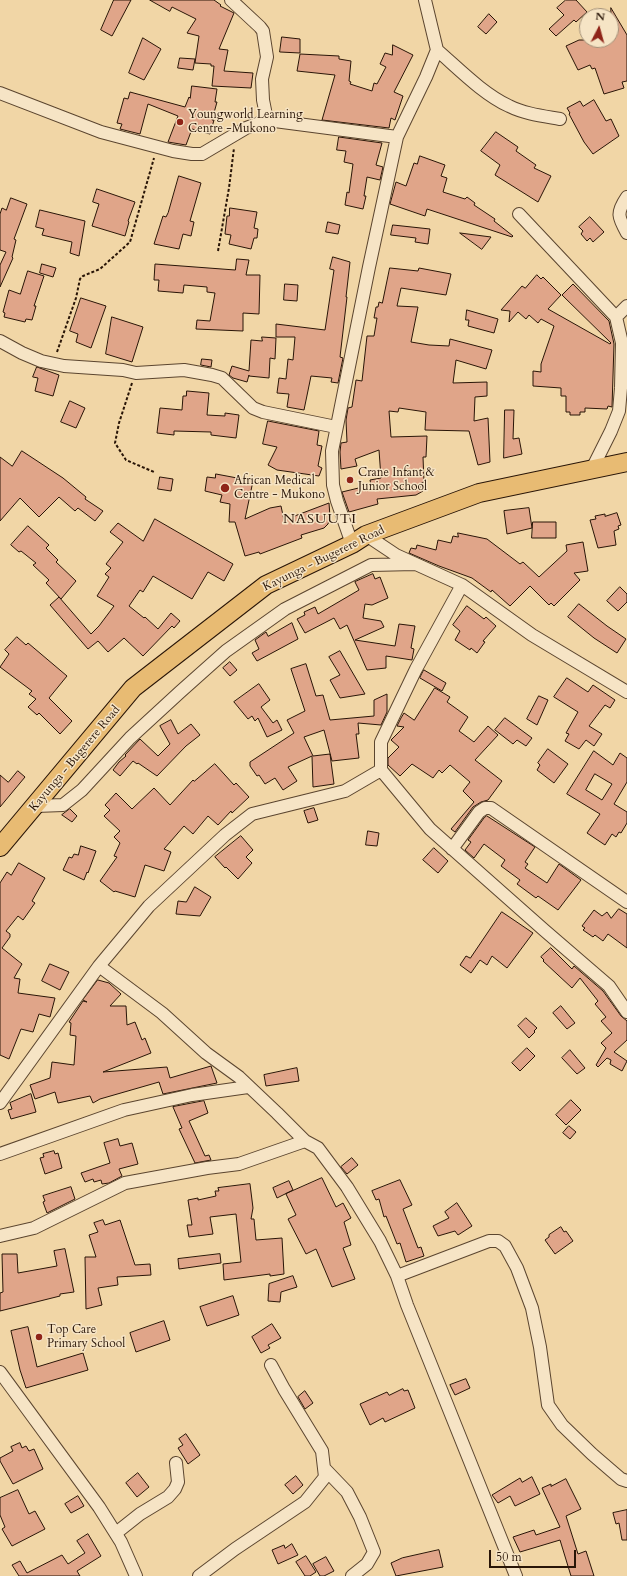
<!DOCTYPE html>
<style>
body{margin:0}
#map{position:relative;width:627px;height:1576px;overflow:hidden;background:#f1d6a6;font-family:Cardo,serif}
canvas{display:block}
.north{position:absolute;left:579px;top:8px;width:40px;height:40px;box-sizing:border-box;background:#f6e4c5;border:1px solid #a49179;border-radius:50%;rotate:6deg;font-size:11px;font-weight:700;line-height:16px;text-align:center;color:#291507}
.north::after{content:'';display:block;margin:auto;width:14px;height:18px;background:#8f2418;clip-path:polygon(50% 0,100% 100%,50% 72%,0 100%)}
.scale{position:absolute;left:489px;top:1550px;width:87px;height:18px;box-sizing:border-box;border:2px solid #291507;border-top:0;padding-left:5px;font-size:12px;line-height:14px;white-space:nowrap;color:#291507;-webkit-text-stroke:3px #f6e4c5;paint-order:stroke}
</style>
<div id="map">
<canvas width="627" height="1576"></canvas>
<div class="north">N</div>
<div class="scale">50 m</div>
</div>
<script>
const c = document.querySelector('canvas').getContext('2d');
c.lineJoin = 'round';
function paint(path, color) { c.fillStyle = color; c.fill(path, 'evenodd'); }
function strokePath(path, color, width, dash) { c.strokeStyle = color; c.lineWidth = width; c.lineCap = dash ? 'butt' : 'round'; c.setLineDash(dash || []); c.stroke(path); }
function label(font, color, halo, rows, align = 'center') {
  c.font = font + ' Cardo,serif'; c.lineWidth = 3; c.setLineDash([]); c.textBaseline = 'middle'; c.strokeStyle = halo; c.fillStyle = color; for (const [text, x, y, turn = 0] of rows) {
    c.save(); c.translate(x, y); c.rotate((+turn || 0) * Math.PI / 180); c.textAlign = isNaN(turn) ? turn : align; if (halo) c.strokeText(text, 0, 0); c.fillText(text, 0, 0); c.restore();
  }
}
const building = new Path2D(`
 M114,0H131L112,36L101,30Z
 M150,0H214L221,5L220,6L234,13L219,49L228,50L224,71L253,73L251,88L212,86L214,66H211V64L195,63L199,36L187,33L196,19L172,7L170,11Z
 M566,0H576L587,12L576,22L574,20L556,36L549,29L564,15L557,8Z
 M611,8L627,35V81L622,82L624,88L604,94L595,68L592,69L590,65L578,70L566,46L579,40H611Z
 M489,14L497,22L486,34L478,27Z
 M282,37L300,39V53L280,52Z
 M143,38L161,49L144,80L129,73Z
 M393,45L413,55L394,92L403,96L395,120L391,118L389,128L322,120L335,75L297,71L300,54L339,56V59L351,61L349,81L351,82L350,84L372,91L374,83L377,84L386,67L380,64L385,53L392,55Z
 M180,58L195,59L193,70L178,68Z
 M192,86L217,89L215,102H217L212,120H214L210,134L192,129L186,145L168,142L178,116L148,104L140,134L120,129L122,124L117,123L124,98L128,99L130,92L185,107L189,97L190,98Z
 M594,100L606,121L611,119L619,136L593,154L584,142L569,114L570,113L567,108L580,101L583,106Z
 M496,132L518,147L516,151L536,165L534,168L551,176L538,202L495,175L500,165L481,151Z
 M339,137L382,143L376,165L383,167L380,180L367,177L364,196H366L363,209L345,205L347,192L349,193L353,164L344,162L346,151L337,150Z
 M420,156L445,165L441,176L447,178L443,192L465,199L467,197L475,203L474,205L495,219L494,221L513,236L512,237L427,209L425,216L390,204L396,182L406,186L414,163L417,164Z
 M179,176L201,183L190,221L194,222L191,236L183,234L179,249L154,244L163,216L166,217L168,213Z
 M97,189L135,202L128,221L129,222L125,236L92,226L99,204L93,202Z
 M11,198L27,204L14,239L16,240L12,257L13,258L0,287V265L6,252L0,250V214L2,208L6,210Z
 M230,208L257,212L254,228L258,229L257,238H254L251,249L229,244L231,235L225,234L227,216H229Z
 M40,210L85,221L79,256L70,253L72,242L42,235L44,229L36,227Z
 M590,217L604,232L593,242L590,238L587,241L581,234L583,231L579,227Z
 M328,222L340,225L338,234L326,232Z
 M393,225L430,229L428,244L415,242L416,238L391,235Z
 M460,233L491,237L482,249Z
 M333,257L350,262L346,297H347L340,357L343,358L338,383L331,382L332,378L311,376L304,410L287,407L289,394L277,393L279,378L286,379L288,359L293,360L295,337H276V324L325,330L334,270L330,269Z
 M237,259L249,260L246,275H260L259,314L243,313V331L196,329L197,320L210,321L215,293L207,292V287L184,285L183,293L158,291L159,280H154L155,264L235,270Z
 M42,264L56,268L53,277L40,273Z
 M390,268L418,271L419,268L451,274L446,295L401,288L397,306L418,307L411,342L429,345L449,346L450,339L492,350L486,369L456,360L453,383L487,382V396L475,397L474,421L488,418L490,462L478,465L469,431L425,430L426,412L399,408L398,412L389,411L391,437L427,436L426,457H423L424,482L419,484L423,491L416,495L377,499L378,504L349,512L342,492L371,485L370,480L381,478L379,450L355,459L357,466L341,469L340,452L341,443L347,442L346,420L348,408L352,407L356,380L362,381L367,336H374L377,318H374L376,307H378L379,302L382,303Z
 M28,271L44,276L34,306H36L32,320L26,319L25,322L4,317L5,313L3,312L9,290L20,294Z
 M537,275L541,279L543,277L561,295L548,309L610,344L611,343L562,295L573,284L609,321L614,344L612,407L608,406L607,409L585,408V412H580V415H570V412H566V396H561V388L533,386V371L541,372V364L554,326L541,319L538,323L529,315L526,319L518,312L509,322L510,311L501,310L522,286L525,288Z
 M285,284L298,285L297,301L284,300Z
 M81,298L106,306L91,348L76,342L78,334L70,331Z
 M467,310L498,319L494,333L468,326L469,320H466Z
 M112,317L143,327L132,362L106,354Z
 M262,337L276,338L275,359L270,358L269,378L249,376V375L247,382L233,378L229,375L232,366L249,371L251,340L262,341Z
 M202,359L212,360L211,367L201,365Z
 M37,367L59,375L53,396L35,391L38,378L33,377Z
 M187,391L209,393L207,415L225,416V413L239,415L236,438L211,435V432L174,431V435L157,433L160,408L182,410L183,396H186Z
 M70,401L85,408L76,428L61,422Z
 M505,410H514L513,439L519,438L522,454L504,458Z
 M268,421L319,431L317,445L322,446L318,466L322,468L319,476L277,470L268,465L277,447L263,444Z
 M22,451L63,478L86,497L85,499L103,511L95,521L78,508L75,511L59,497L39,517L20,498L0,521V457L12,466Z
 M216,474L253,481L245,519L270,508L281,506L284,520L329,503L330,517L328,524L324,528L301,535L302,538L260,554L259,552L245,556L235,522H229L230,504L220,502L222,495L205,491L207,477L215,478Z
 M160,477L173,479L171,491L158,489Z
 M529,508L532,528L507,534L504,511Z
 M617,513L621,525L618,526L619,529L614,531L616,545L598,548L590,520L596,519L595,516L605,514V516Z
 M155,519L233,564L224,581L208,572L192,599L153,576L143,592L140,590L129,606L144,618L145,617L158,629L171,613L180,621L174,628L172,626L143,656L124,638L108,652L98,641L88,649L50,605L59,597L91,634L99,626L114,606L97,596L109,577L105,574L111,568L106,564L123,542L110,532L118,523L143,541Z
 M533,522H556V538H532Z
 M28,526L49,545L46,548L58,560L56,562L76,581L61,599L46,583L49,580L33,565L36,563L21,551L19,552L11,545Z
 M458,533L487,539L520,564L523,562L539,577L567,551L566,545L583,542L588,571L574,573L580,580L554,606L551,603L549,605L530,586L510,606L492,590L491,592L472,578L439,566L409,553L411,548L416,549L417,545L436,550L438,540L451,543L453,536L458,537Z
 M373,574L375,579L380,577L388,598L372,605L365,604L363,618L381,621L384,627L355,640L395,646L399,624L415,626L411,648L414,649L412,660L386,656V668L367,670L347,625L340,629L334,618L305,633L297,619L305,615L304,612L315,607L318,614L359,590L355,582Z
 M620,587L627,594V602L618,611L607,601Z
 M579,604L607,626L626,639L617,653L594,638L568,617Z
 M467,606L484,619L486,617L496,626L483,641L485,642L477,653L471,648L470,650L455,640L460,631L453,625Z
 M292,623L298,639L257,661L252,653L259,649L255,640L266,632L268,636Z
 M17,637L26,645L28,643L67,676L49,698L72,721L60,734L39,713L37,715L28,707L36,699L29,694L32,691L0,667L9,654L5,650Z
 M340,651L365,694L340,698L330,680L340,675L329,657Z
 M230,662L237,670L230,676L223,668Z
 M306,664L316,696L323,695L330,720L374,716V700L387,694V712L381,725L358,723L359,734H356L359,758L332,761L324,730L304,737L313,756L330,754L334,784L313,787L312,756L288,767L297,781L283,790L275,778L265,784L259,775L257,776L250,766V762L294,733L287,720L305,711L291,669Z
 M424,670L446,683L442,691L420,678Z
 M567,678L588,692L593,685L615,700L610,708L605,705L589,726L602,734L594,746L586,740L579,749L565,741L569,734L566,733L578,712L554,697Z
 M259,684L270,700L261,707L273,723L277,720L282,730L267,737L258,718L255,721L252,716L248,719L234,702Z
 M435,688L450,697L447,702L468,717L459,731L474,742L488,726L498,735L475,760L502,781L488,800L481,802L473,807L455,832L451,829L474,802L463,791L470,782L450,765L442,773L439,770L433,778L412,764L400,776L388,765V758L399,747L391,740L404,727L397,726L401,718L404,713L414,720Z
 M539,696L548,700L537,725L527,719Z
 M505,718L532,738L526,746L517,740L513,744L495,730Z
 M171,720L178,734L191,724L200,735L186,746L157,776L138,763L137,764L133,761L120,776L113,770L119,762L126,756L125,755L140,739L158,756L170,744L160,726Z
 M548,749L568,764L554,783L537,770L540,765L538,763Z
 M594,751L613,765L620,753L627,758V782L614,804L627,812V823L621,833L619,832L616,837L612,834L605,845L587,833L600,814L567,794ZM595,774L612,784L602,800L586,790Z
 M215,764L234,785L236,783L249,797L232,813L231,811L218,825L208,816L193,834L184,826L164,849L171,852L164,871L145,865L135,897L115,891L114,892L100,881L117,857L114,856L120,843L114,837L120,831L104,816L110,810L105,805L116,793L132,809L154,788L170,805L193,780L194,781Z
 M18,771L25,777L0,807V775L8,782Z
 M314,808L318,820L308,823L304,811Z
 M70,809L77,816L72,822L62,815Z
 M487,816L535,847L525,862L528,864L525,868L547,883L559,864L581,880L558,910L538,896L536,898L517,884L520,880L501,866L505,860L484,844L474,858L465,850L471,842L468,840L484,818Z
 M368,831L379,833L377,846L366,845Z
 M241,836L253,850L246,857L252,863L238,879L226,867L225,868L215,857Z
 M81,846L96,851L88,873L87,872L84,880L63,870L69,857L72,858L74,854L78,855Z
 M434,848L448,861L438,873L423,860Z
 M19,863L45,878L32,901L35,903L23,920L18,916L6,931L10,934V937L2,948L22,964L14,978L20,979L18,993L55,998L50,1017L39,1014L33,1032L21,1029L9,1059L0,1055V883L7,872L11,875Z
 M195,887L211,897L200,916L176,914L178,901L186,902Z
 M619,909L627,914V948L608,934L603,941L595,935L593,937L583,930L585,928L582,926L594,910L602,916L607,912L611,918Z
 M502,912L533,933L507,968L492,956L487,965L480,960L471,973L460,965L466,956L470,958Z
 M551,948L572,969L574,966L603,991L621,1016L627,1021V1040L614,1052L627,1061L622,1071L610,1064L611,1060L607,1058L598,1067L596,1065L606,1048L601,1043L612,1033L601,1021L606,1017L595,1004L598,1001L580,978L572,988L543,961L544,960L541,957Z
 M50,964L69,972L60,990L42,981Z
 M98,980L109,983L121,994L110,1006H126L127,1025L135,1022L142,1040L145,1038L151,1053L103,1072L167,1067L170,1078L211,1066L217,1083L163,1094L159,1082L100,1099L93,1103L90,1096L58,1103L55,1092L35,1099L30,1085L50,1078L52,1062L74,1065L76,1036L70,1035L71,1023L69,1022L83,1001L87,1002L83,1000Z
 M561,1006L575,1023L567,1029L553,1013Z
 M526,1018L537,1028L534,1031L535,1032L529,1038L518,1026Z
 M527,1048L535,1056L520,1071L512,1063Z
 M570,1050L585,1068L577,1074L562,1058Z
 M297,1068L299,1081L266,1086L264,1075Z
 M31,1094L36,1112L11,1119L8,1110L12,1109L10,1103Z
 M571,1100L581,1110L566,1125L556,1115Z
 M204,1101L208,1113L189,1121L205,1156L209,1155L211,1160L195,1163L179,1129L182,1128L173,1107Z
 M569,1126L576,1132L570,1139L563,1133Z
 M118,1139L120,1146L132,1143L138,1164L119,1169L122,1176L109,1183L102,1184L101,1180L94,1182L93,1179L85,1182L81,1173L110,1163L104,1143Z
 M54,1151L55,1154L58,1153L62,1168L45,1174L40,1158L44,1157L43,1154Z
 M352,1158L358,1165L347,1174L341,1167Z
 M322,1178L336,1207L343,1203L351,1218L344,1222L351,1245L343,1248L355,1279L332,1287L316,1249L306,1254L288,1219L296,1215L286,1194Z
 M400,1180L412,1205L403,1209L418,1248L421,1247L424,1256L406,1262L400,1243L397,1244L386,1216L384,1217L379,1199L376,1200L372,1191Z
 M289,1181L293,1190L277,1198L273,1188Z
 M250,1184L253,1208L251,1219H254L256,1240L282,1238L284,1274L270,1276V1274L224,1280L223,1264L241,1262L236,1214L210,1217L213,1234L189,1237L187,1225H192L188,1200L198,1198V1200L216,1196L215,1191H219L218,1188Z
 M71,1187L75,1199L47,1213L43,1202L45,1201L43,1196Z
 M457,1203L472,1226L458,1235L455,1231L438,1236L433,1226L449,1218L445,1212Z
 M103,1220L105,1225L120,1220L135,1265L150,1264L151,1275L117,1277L118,1285L98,1288L102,1305L86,1309L85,1257H96L89,1235L98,1232L94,1223Z
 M561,1227L564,1232L566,1231L573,1241L555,1254L545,1240L549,1237V1235Z
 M65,1249L74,1292L60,1294V1296L0,1311V1293L3,1292L2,1254H17L18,1273L57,1266L54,1251Z
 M220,1254L221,1263L179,1269L178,1259Z
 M293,1276L297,1287L281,1292L280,1302L268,1301L269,1284Z
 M233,1296L239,1315L207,1326L200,1307Z
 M164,1321L170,1340L136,1352L130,1333Z
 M272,1324L281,1338L268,1345L270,1348L261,1353L252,1337Z
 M28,1327L37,1367L83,1353L88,1370L26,1388L20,1370L11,1331Z
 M466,1379L470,1388L455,1395L450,1385Z
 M403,1389L404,1391L408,1390L415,1408L385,1422L383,1418L370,1425L360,1404L387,1392L389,1395Z
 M305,1391L313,1403L305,1409L298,1397Z
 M186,1434L200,1455L188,1464L178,1448L183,1445L179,1439Z
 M20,1443L22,1448L26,1446L29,1451L34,1449L43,1469L13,1484L0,1461V1458L13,1451L11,1447Z
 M138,1473L149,1487L137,1497L126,1483Z
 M296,1476L303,1485L293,1494L285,1485Z
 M532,1477L540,1494L515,1506L510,1496L498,1503L492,1495L520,1478L522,1482Z
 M566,1479L581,1509L566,1516L578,1554L586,1551L594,1576H571L560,1540L520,1552L513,1537L534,1530L536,1535L560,1527L542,1488L551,1484V1486Z
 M18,1490L29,1514L35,1511L45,1529L12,1546L2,1529L5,1527L0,1515V1498Z
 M78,1496L84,1506L71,1513L65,1504Z
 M627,1510V1540H622L619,1523L616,1524L613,1513Z
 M88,1534L101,1556L77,1571L80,1576H19L12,1565L20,1561L27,1573L62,1555L68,1564L85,1553L77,1541Z
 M292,1544L298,1555L278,1564L272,1550L284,1545L285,1548Z
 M439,1550L443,1567L396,1576L391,1563L402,1558Z
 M306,1556L316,1572L310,1576H305L296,1562Z
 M326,1557L334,1571L324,1576H320L313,1564Z`);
paint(building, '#e0a589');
strokePath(building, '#291507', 1);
const street = new Path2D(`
 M231,0L260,27L263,31L267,57L262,79L263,100L267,120
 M437,50C459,69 483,94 509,106C525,114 543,116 560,119
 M0,93L101,132L173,151L192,154H202L246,128L267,120L397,137
 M627,197C616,213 618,217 627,233
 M519,214L616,317L622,343L621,388L619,411L611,431L592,469
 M616,317L627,306
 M0,341L22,353L41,361L64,366L123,370L136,373L184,370L212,375L222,378L253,408L263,412L336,427
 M366,535L396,555L462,585L532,635L627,692
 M352,544L337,501L333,485L332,451L369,267L397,137L426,77L437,50L425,0
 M462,585L416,669L381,742V770L430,829L544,930L609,986L627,1012
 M36,806L63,805L82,790L130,738L180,692L226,651L285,609L371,565L415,564
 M452,849L479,812L485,808H491L627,902
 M99,966L162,1013L206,1053L239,1077L277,1113L305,1141L318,1148L347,1187L380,1241L397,1276L407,1305L516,1576
 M0,1103L99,966L149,906L225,835L252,814L345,791L381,770
 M0,1154L124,1110L192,1095L248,1087
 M0,1236L34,1228L125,1183L207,1168L239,1164L305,1141
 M397,1276L489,1241H498L505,1246L517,1268L532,1308L540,1347L548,1405L562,1425L592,1454L621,1479L627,1481
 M0,1372L99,1507L121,1542L136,1576
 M324,1468L347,1492L360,1517L374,1552L367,1564L352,1576
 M116,1533L140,1514L168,1497L175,1489L178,1482L176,1463
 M199,1576L235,1549L305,1502L325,1477L322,1451L284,1389L271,1365`);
const primary = new Path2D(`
 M0,847L133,688L266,585L352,544L366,535L479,493L627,462`);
strokePath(street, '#5b452f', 14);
strokePath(primary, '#291507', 20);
strokePath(new Path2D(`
 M218,251L229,188L234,148
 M57,352L76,298L80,279L83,276L100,269L130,242L154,158
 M132,383L119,423L115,443L126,460L154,472`), '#291507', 2, [3, 2]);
strokePath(street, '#f6e4c5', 12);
strokePath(primary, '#e8bb73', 18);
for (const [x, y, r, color] of [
 [180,122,4,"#8f2418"],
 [350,480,4,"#8f2418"],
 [225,488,5,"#8f2418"],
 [39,1337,4,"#8f2418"]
]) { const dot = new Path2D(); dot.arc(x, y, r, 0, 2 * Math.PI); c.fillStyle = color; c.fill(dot); strokePath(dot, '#f6e4c5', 1.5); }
label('12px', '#291507', '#f6e4c5', [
 ["Youngworld Learning",188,115],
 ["Centre -Mukono",188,129],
 ["Crane Infant &",358,473],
 ["Junior School",358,487],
 ["African Medical",234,481],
 ["Centre - Mukono",234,495],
 ["Top Care",47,1330],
 ["Primary School",47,1344]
], 'left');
label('12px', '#291507', '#f6e4c5', [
 ["Kayunga - Bugerere Road",324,559,-26],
 ["Kayunga - Bugerere Road",75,759,-50]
]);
c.letterSpacing = '1px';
label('14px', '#291507', '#f6e4c5', [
 ["NASUUTI",320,520]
]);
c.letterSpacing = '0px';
</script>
